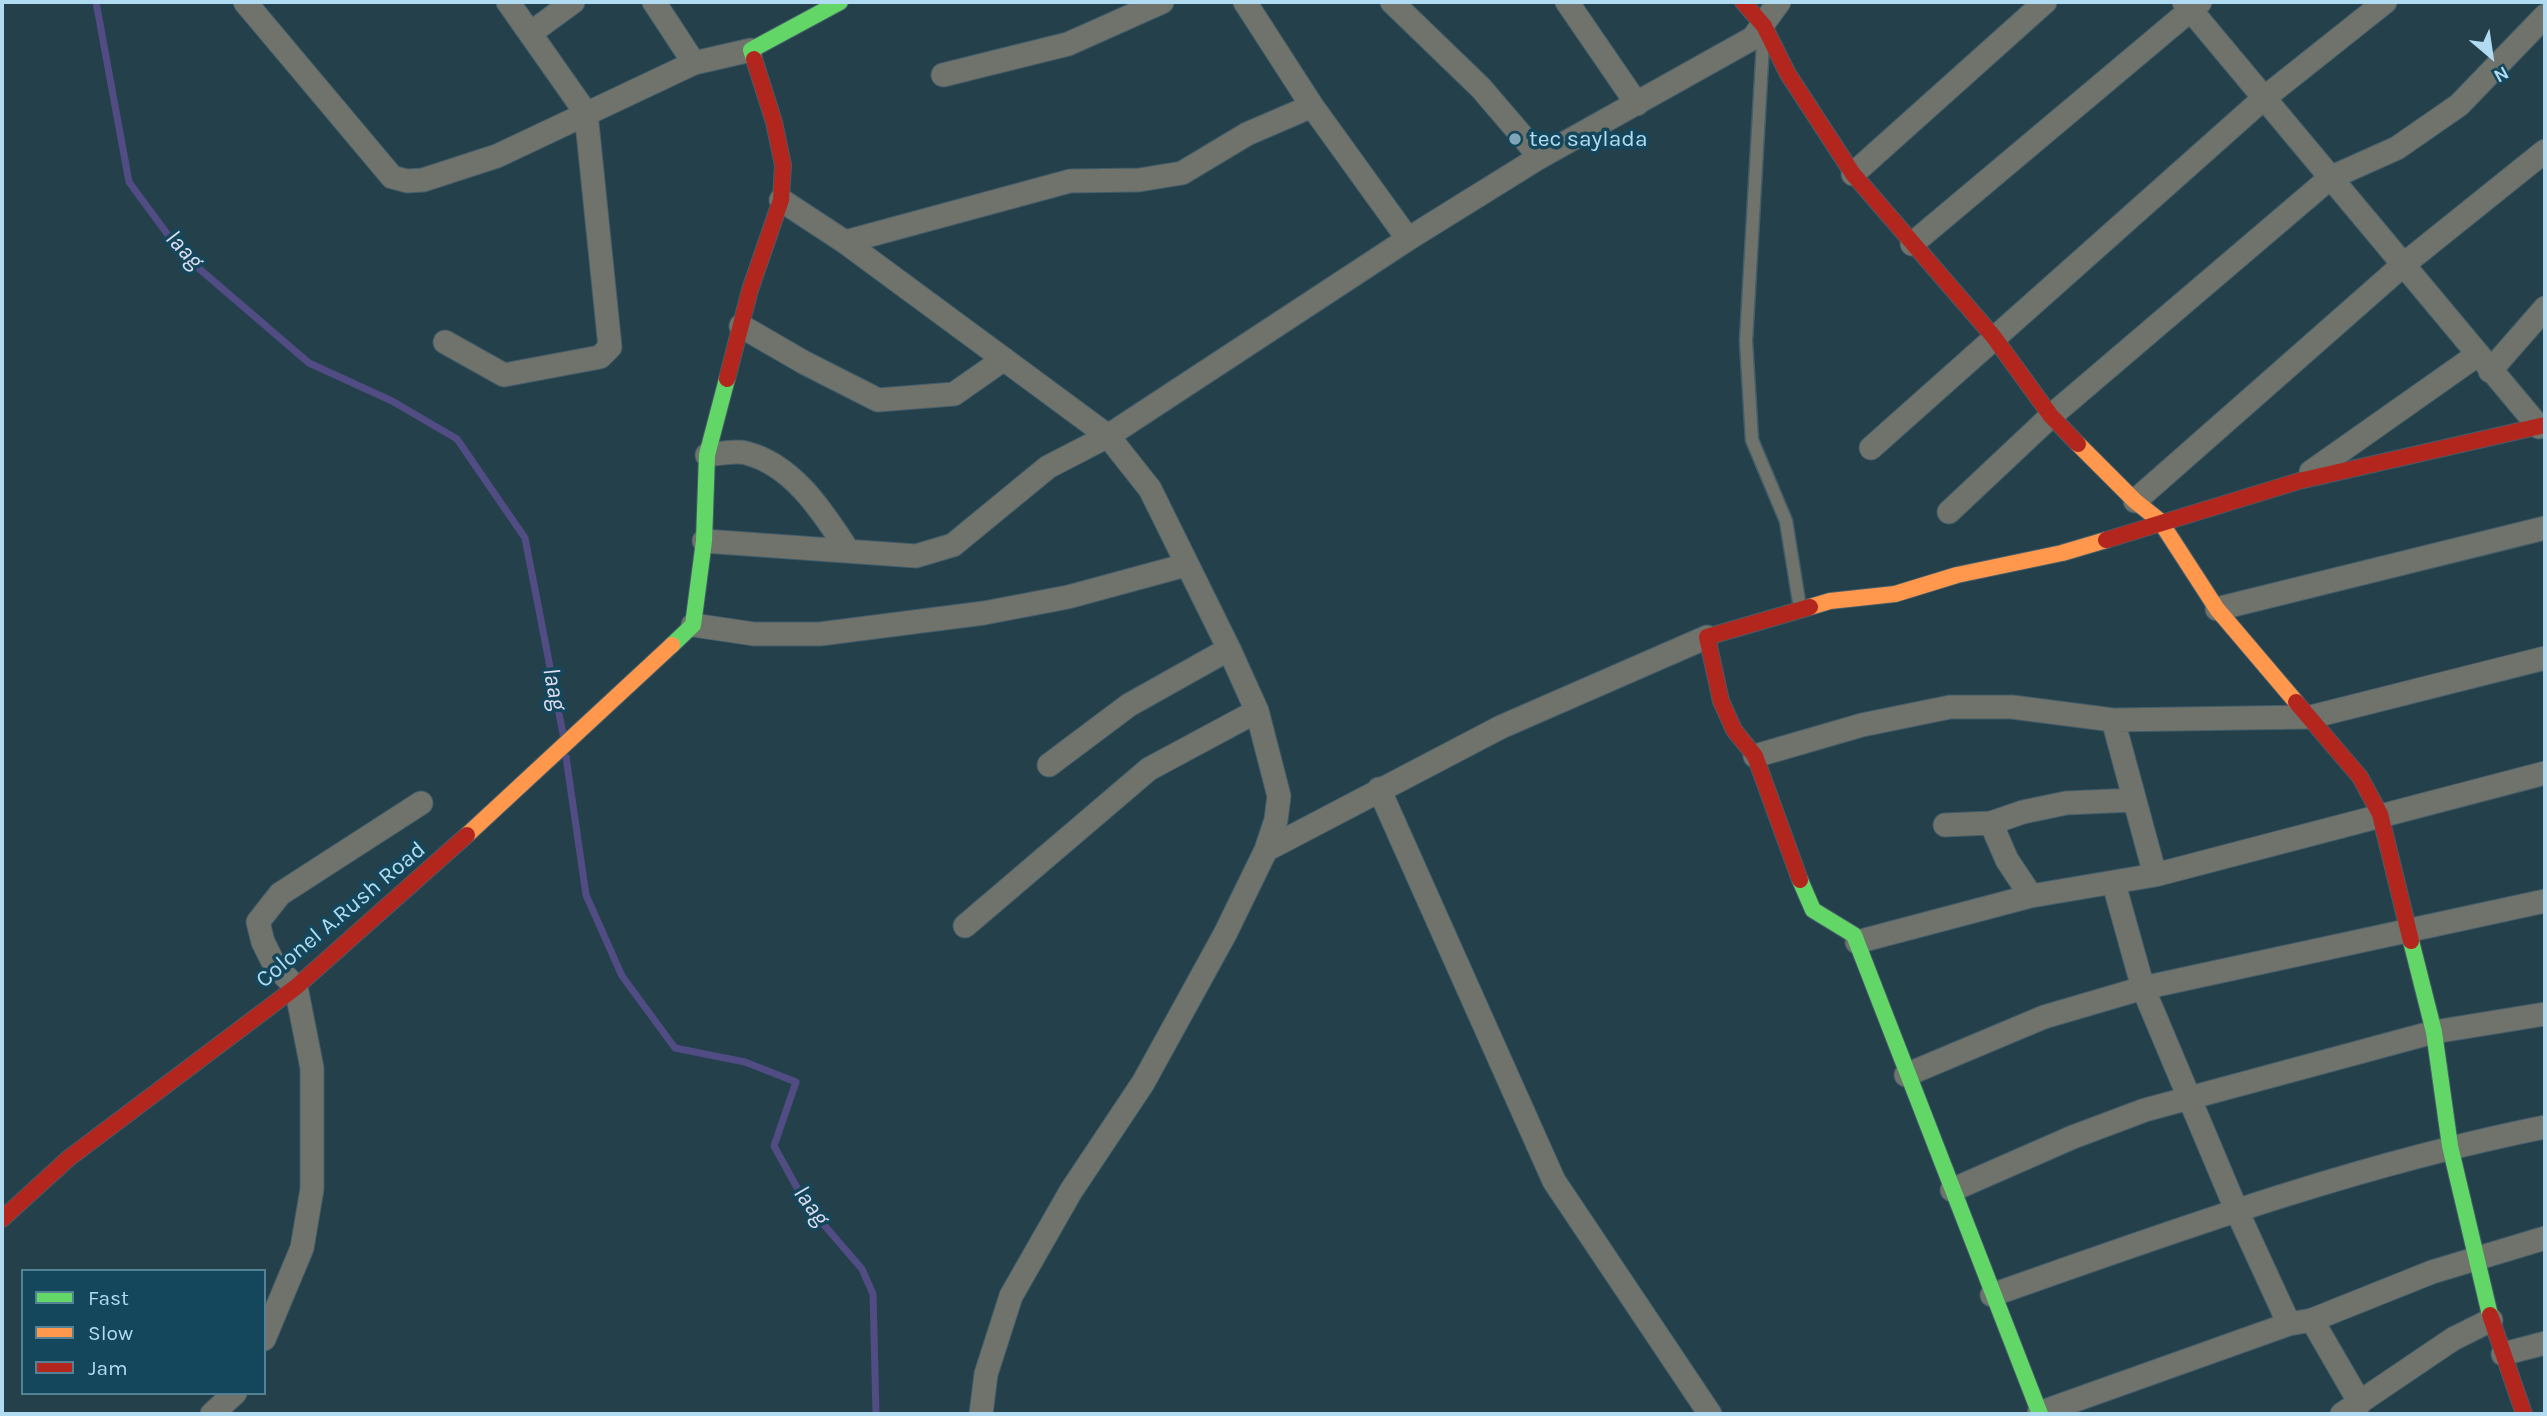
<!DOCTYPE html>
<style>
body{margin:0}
#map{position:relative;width:2547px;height:1416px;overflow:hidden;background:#24404b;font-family:Karla,sans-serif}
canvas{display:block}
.frame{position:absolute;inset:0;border:4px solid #b1dbf0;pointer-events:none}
.legend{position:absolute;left:21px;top:1269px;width:245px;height:126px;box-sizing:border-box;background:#14475b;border:2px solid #538297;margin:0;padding:9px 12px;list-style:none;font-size:21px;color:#b1dbf0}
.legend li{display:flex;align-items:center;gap:14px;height:35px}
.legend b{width:35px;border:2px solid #538297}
.north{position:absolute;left:2456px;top:21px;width:70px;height:70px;-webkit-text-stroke:5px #14475b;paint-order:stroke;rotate:151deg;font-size:19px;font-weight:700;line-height:28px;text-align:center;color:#b1dbf0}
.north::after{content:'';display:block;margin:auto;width:24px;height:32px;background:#b1dbf0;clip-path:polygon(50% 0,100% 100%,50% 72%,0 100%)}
</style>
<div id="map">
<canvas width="2547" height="1416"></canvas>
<div class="frame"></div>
<ul class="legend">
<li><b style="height:9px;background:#63d668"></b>Fast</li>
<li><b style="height:9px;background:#ff974d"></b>Slow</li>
<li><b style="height:9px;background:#b3261e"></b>Jam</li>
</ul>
<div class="north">N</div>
</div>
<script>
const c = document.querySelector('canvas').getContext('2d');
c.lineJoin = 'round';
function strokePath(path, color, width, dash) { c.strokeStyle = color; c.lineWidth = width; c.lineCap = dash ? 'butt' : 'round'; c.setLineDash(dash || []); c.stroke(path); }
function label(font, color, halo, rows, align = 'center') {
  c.font = font + ' Karla,sans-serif'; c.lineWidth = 7; c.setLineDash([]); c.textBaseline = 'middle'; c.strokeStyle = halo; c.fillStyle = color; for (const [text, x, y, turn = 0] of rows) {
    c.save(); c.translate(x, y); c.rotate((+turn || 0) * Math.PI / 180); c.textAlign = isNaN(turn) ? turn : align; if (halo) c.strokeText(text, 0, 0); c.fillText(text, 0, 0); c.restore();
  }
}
strokePath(new Path2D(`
 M96,2L129,182L182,254L309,363L392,401L457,439L525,538L563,734
 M566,757L586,895L622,976L675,1048L745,1062L796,1082L774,1146L806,1204L862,1269L873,1294L876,1414`), '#524c84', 7);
const lane = new Path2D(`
 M1763,43L1746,341L1752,440L1786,521L1800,608`);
const street = new Path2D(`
 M245,2L392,177L407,181L423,180L497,156L694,63L751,50
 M654,2L694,63
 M1245,2L1312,106L1408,239
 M1392,2L1481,88L1540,157
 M1567,2L1637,104
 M2184,2L2539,427
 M532,32L573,2
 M943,75L1068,44L1162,2
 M1853,174L2045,2
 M781,200L845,242L1108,436L1150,489L1229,649L1257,711L1279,796L1276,820L1266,850L1225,934L1143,1083L1071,1191L1011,1296L986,1374L981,1414
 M845,242L1070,181L1139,180L1182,173L1247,134L1312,106
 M1912,244L2200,2
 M741,326L805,363L878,400L954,394L1004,359
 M445,342L504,375L600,357L610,347L586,113L508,2
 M2490,371L2545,308
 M1871,448L2263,99L2385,2
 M707,455C719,454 735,450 746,453C793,465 822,511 847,549
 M2311,472L2477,355
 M2135,501L2403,265L2545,151
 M1949,512L2051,416L2330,178L2397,148L2459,105L2545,16
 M704,541L916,556L953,545L1048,467L1108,436L1408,239L1540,157L1753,38L1779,2
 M2217,609L2545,528
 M693,625L754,634H820L984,613L1068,597L1186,565
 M2113,720L2155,875
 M1755,756L1862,725L1950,707H2012L2113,720L2311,717L2545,658
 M1049,765L1129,705L1229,649
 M1379,789L1554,1181L1710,1414
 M1991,823L2007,860L2031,896
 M1945,825L1991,823L2023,812L2066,803L2133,800
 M1266,850L1501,727L1707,637
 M2114,884L2143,988L2236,1209L2289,1324
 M965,926L1149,769L1257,711
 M1857,942L2031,896L2155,875L2545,773
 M1906,1075L2044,1017L2143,988L2545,901
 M1952,1190L2073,1137L2145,1110L2434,1032L2545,1014
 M1992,1295C2174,1231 2355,1165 2545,1127
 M2312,1320L2360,1403
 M264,1339L302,1248L312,1189V1068L296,987L275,966L263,942L258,922L280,894L421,803
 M2503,1354L2545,1343
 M2039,1413L2289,1324L2312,1320L2432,1272L2545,1238
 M212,1414L235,1393
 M2342,1414L2453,1339L2491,1320`);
const fast = new Path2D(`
 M754,59L751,50L840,2
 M672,645L693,625L704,541L707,455L727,379
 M1800,880L1813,910L1854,935L2040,1414
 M2411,941L2434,1032L2450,1146L2490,1315`);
const slow = new Path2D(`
 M2078,444L2135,501L2160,521L2217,609L2296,702
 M1810,607L1830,601L1895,594L1957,575L2062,553L2106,540
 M467,835L672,645`);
const jam = new Path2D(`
 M1743,2L1764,26L1788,74L1853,174L1993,336L2051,416L2078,444
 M727,379L750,290L781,200L783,165L774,122L754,59
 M2106,540L2299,481L2545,425
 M2296,702L2360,777L2380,814L2411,941
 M1800,880L1755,756L1734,730L1721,701L1707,637L1810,607
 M2,1219L69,1158L296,987L467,835
 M2490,1315L2524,1414`);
strokePath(lane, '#435d69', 15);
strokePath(street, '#435d69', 25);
strokePath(fast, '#435d69', 18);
strokePath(slow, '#435d69', 18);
strokePath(jam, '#435d69', 18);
strokePath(lane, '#6f736c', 12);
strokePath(street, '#6f736c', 23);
strokePath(fast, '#63d668', 16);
strokePath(slow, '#ff974d', 16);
strokePath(jam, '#b3261e', 16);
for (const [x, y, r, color] of [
 [1515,139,7,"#80a5b6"]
]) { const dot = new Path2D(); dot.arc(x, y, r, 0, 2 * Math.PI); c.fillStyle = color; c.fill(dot); strokePath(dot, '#14475b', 2.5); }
label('23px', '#b1dbf0', '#14475b', [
 ["tec saylada",1529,139]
], 'left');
label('23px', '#b1dbf0', '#14475b', [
 ["Colonel A.Rush Road",341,915,-40]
]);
label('italic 24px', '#e0def1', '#14475b', [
 ["laag",184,250,47],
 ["laag",554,689,79],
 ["laag",811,1206,54]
]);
</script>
